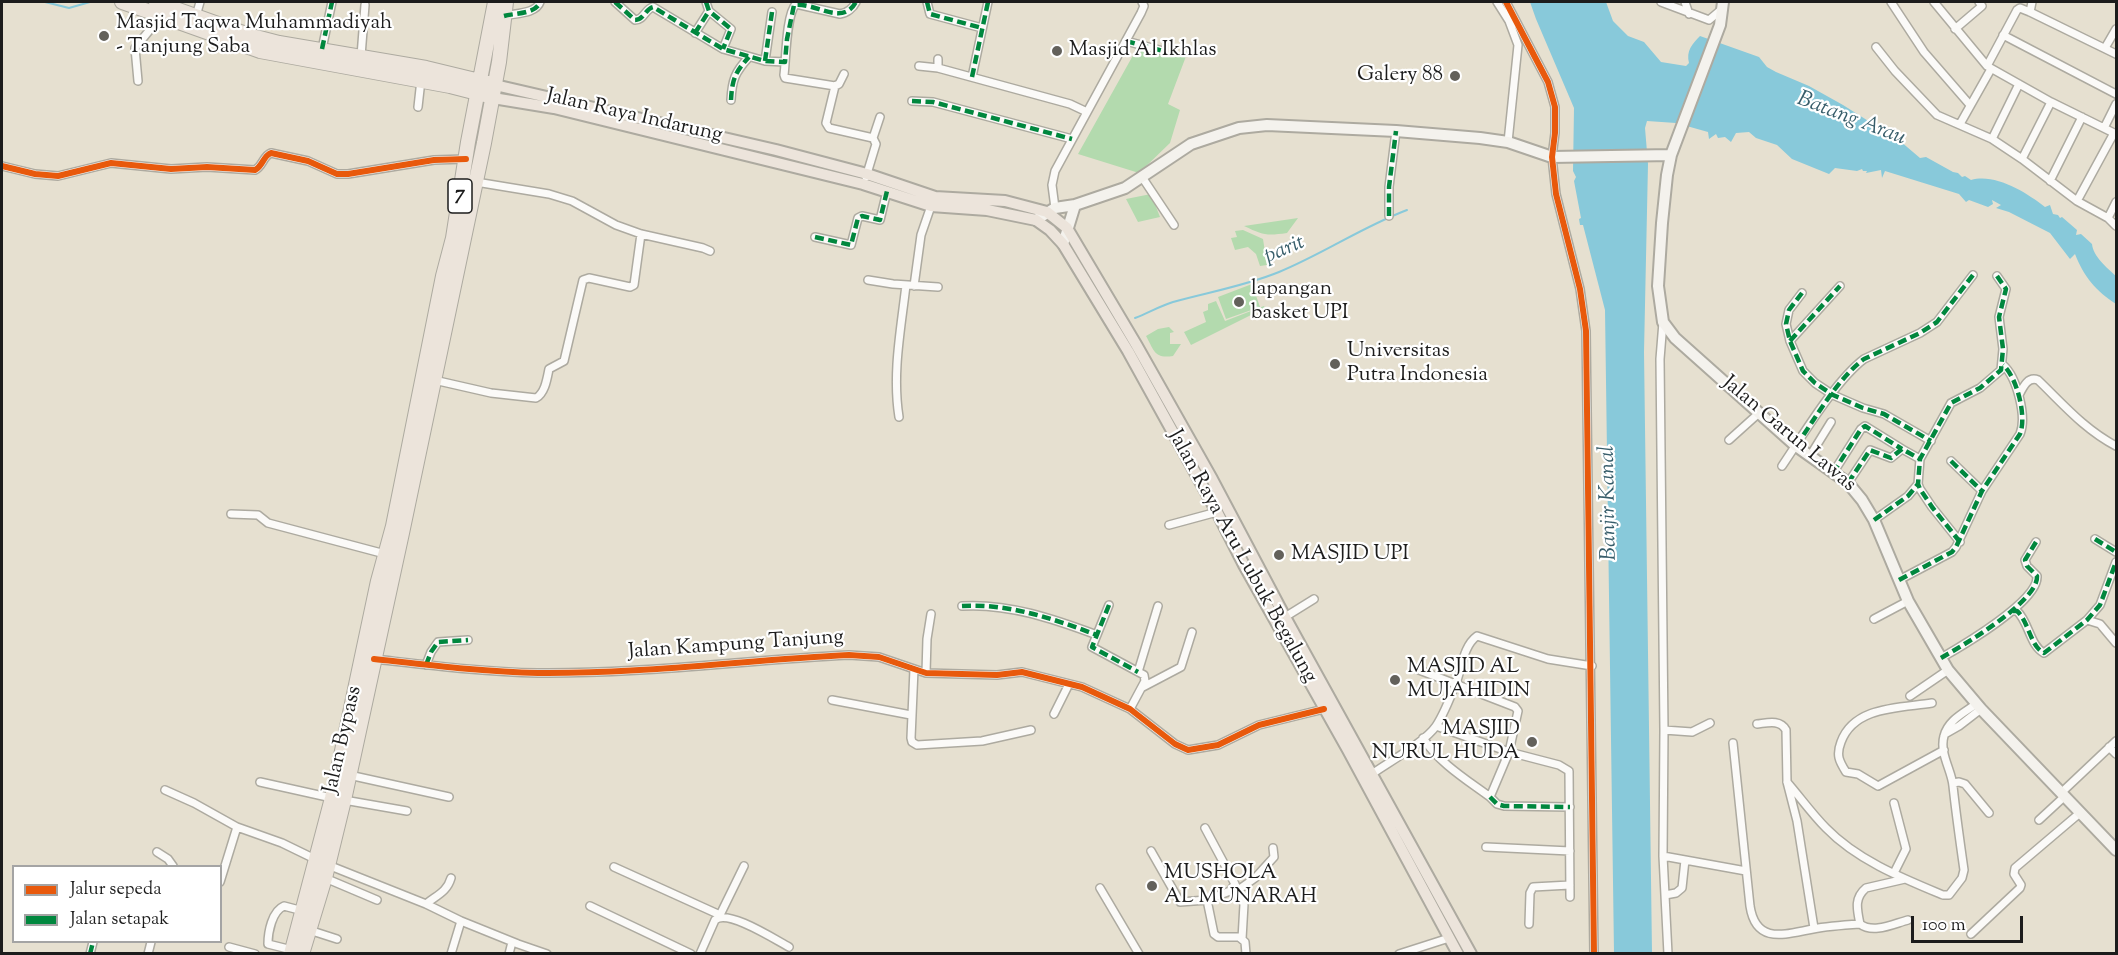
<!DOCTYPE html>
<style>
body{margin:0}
#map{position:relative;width:2118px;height:955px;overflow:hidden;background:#e6e0d0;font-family:"Sorts Mill Goudy",serif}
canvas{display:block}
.frame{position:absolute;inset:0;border:3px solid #1c1c1c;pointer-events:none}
.legend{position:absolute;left:12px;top:865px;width:210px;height:78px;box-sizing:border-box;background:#fff;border:2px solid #a4a4a4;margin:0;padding:8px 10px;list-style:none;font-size:18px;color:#1c1c1c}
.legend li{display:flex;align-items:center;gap:12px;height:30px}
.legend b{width:30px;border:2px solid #a4a4a4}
.scale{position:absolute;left:1911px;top:916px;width:112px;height:27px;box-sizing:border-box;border:3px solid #1c1c1c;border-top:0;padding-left:8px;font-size:18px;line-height:21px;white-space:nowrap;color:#1c1c1c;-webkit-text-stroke:4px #fff;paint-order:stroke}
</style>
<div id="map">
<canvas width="2118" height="955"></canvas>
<div class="frame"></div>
<ul class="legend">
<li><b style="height:8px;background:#e8590c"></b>Jalur sepeda</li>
<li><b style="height:8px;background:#00873e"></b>Jalan setapak</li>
</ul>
<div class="scale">100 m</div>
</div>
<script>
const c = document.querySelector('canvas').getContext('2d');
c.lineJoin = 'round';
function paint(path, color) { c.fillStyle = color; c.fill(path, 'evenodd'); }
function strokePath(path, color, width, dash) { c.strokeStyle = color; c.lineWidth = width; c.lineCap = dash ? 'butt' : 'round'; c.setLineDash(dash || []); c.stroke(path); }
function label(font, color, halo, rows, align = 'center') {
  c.font = font + ' "Sorts Mill Goudy",serif'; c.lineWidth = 4.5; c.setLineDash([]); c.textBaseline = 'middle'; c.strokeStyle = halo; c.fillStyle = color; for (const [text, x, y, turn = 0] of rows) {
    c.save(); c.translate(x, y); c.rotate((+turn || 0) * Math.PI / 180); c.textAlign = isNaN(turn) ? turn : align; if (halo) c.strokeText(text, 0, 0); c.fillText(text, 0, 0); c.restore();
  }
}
paint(new Path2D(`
 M1136,50L1167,57L1188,51L1168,104L1180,110L1170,143L1139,173L1078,154Z
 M1151,194L1160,217L1138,222L1126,199Z
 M1298,218L1287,233C1266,236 1263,235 1244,226Z
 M1243,230L1263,239L1267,265L1260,266L1256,254L1248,247L1235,250L1231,238L1237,237L1235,231Z
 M1252,284L1260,307L1226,319L1218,297Z
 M1216,301L1225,321L1264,306L1265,308L1191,345L1184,332L1206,322L1203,312L1208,310V304Z
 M1169,327L1174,332L1170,333V344H1181L1173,356C1154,359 1154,350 1146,336L1158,329Z`), '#b3daae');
paint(new Path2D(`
 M1530,2H1606L1613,21L1628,36L1644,42L1661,62L1686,66L1689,63C1686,51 1692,44 1700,36L1759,57L1767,67L1776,72L1809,86L1843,105L1900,141L1920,158L1926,157L1953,172L1958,173L1962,177L1965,176L1971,180C1995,173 2026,192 2045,207L2050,205L2053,214L2058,215L2060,218L2062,217L2077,230L2076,235L2081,234L2092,244C2093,256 2107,268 2116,276V304C2096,291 2084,277 2075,254L2070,259L2050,233L2009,212L1996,208L2001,205L1992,200L1993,204L1988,207L1969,200L1966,202L1959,194L1885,171L1882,178L1881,170L1866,173L1867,171H1863L1862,169L1857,171L1835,168L1829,174L1792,159L1777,145L1756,138L1749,132L1736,133L1731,142L1725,137L1718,138L1716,134L1709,139L1708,132L1676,123L1647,121L1645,128L1648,164L1644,352L1652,953H1614L1605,310L1583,225H1580L1579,219L1581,218L1574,181L1576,177L1573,171L1574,108L1536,19Z`), '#88c9da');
strokePath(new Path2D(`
 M45,2L69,8L90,2
 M1135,318C1148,313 1160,306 1173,302C1209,292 1245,286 1279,272C1323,254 1362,227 1407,210`), '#88c9da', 2);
const street = new Path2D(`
 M615,2L635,20C644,20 645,9 653,7L723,49L765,61L785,62
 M706,2L709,11L731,29L723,49
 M927,2L930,14L982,28
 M1497,2L1509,21L1518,45L1508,142
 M1506,2L1548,82L1555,107V133L1552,157L1556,194L1580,289L1586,331L1594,954
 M1661,2L1709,20L1722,9
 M1685,2L1689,14
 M1891,2L1924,52L1970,105
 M1934,2L1987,66L2051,102L2116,134
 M2030,12L2032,2
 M196,16L200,2
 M504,16C515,13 536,14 540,2
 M1955,29L1982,6L1979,2
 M695,33L709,11
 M2003,35L2116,94
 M1126,41L1163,51
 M1876,47L1895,71L1937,115L1992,139L2022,159L2077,201L2108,218L2116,226
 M2105,48L2116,29
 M322,49L332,2
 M361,56L365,5
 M938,59V68L1070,104L1087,112
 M765,61L772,12
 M919,66L938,68
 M1987,66L2017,10L2020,8L2030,12L2116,54
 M844,74L839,84L835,86L785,78L784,75C786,60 786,14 796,4L840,14C847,13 853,8 856,2
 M972,77L988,2
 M138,81L135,48L161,16
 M835,86L826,123L829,128L873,138L880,117
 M731,100C732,80 735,72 749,57
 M912,101L933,102L1072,139
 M418,107L421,80
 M1960,124L1991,69
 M2104,128L2116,104
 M1992,139L2019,84
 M2022,159L2051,102
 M2,166L35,174L58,176L111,163L171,169L207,167L255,170C263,166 263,156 271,153L308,161L337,174H348L434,160L466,159
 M866,177L876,144L873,138
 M1142,177L1174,225
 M2050,181L2082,117
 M476,182L549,194L572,201L616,225L641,234L703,248L710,251
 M2077,201L2114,133
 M1055,208L1052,185L1055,171L1141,13L1144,6L1142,2
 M1389,216V187L1396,131
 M2108,218L2116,202
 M815,237L851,245L858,218L862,216L880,220L887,191
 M868,280L893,284L938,287
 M914,286L921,235L931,206
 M1802,293L1789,310L1786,324L1790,341L1803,371L1815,383L1833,395L1863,408L1884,414L1931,441
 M1663,322L1660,359L1664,730L1663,856L1668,954
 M1790,341L1840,286
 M434,380L491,393L536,398C545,393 547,379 549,369L564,361L583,280L589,278L630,287L634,285L641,234
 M2019,395C2023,387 2028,376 2038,380C2064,405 2084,429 2116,446
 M899,417C892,373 901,329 906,285
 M1729,440L1759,413
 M1810,456L1831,422
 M1951,461L1982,491
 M1782,466C1803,435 1836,380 1864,359L1920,333L1937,322L1973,275
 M1833,473L1861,429L1865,426L1902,449
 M1848,483L1870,450L1891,458L1902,449L1920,459
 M231,514L258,515L268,523L385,554
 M1874,520L1908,496L1918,484
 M1169,525L1217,512
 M2095,539L2116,552
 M1960,542L1932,507L1920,489L1918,484L1920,459L1951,403L1980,388L2001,370L2003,349L1999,317L2006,289L1997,276
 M1899,580L1952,552L1956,547L1982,491L2020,434C2027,417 2017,377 2003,365
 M1109,605L1092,647L1144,675L1145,681L1130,709
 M962,606C1008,603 1054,619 1097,635
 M2013,611H2017C2029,622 2030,646 2044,653L2087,620L2100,605L2116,562
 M1285,617L1314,599
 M1874,619L1908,601
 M2087,620L2100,624L2116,643
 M1941,658C1962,646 2039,601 2037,576L2027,566L2025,560L2036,542
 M374,659C428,665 483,672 538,673C642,674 745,660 849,655L879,657L926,673L997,675L1022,672L1082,687L1130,709L1175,744L1188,750L1218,745L1259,725L1324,709
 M426,665L431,652L438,642L468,640
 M1414,668L1515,707L1518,711L1509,752L1490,797C1467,780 1439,763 1423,738
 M914,669L911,738L912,742L917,745L982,741L1031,730
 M1138,672L1158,606
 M926,673L927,639L931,614
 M1143,687L1181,667L1192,632
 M1910,696L1948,670
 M832,700L911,715
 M1932,703C1900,708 1854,706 1841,742C1836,755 1839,761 1846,772L1858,774L1878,786L1944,750
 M1054,714L1069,684
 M1757,724C1767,723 1780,719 1786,730L1787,782L1797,821L1814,928
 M1436,726L1509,752L1559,765L1569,771L1570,897
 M1664,730L1692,732L1710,723
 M1945,734L1959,726L1981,709
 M1733,743L1750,906C1756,945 1785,934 1813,929C1828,926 1844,925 1860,924C1873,934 1893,924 1908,920
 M2109,747L2116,754
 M1372,774C1389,762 1425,742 1436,726C1444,714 1451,696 1456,683C1462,668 1463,646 1477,636L1548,659L1592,666
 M349,775L449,797
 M260,782L332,798
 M1787,782C1800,797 1812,814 1826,828C1857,860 1902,878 1943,895H1949L1962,878L1964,870C1960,842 1956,814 1953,786C1952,771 1939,753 1944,736C1948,720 1964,713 1976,704
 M1953,783L1959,782L1965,784L1989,813
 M165,790L194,803L237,827L282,843L317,860
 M2062,792L2116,741
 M1490,797L1497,804L1504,806L1570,807
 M344,800L407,811
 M2039,820L2065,796
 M1205,828L1235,884L1230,891L1207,900
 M1486,847L1570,851
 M1151,851L1180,902L1207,900L1214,934L1218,937H1239L1245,942L1246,954
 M157,852L168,859L173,866
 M1663,856L1746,871
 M328,865L426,904L461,921L518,944L547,954
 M614,867L720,915
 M1894,873L1906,849L1894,803
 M325,878L377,900
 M220,882L237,827
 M1236,886L1244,904L1242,939
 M1100,888L1139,954
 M1238,890L1255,878L1274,857L1273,848
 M1665,895L1676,893L1682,888L1685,860
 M426,904C437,895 447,892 451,878
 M590,906L691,954
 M719,917L744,866
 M1529,924L1530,893L1533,887L1570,885
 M1860,924C1857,909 1854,898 1866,888L1905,879
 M309,930L337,939
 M1971,934L2020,888L2021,885L2014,874L2015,868L2081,812
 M229,947L255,954
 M292,950L268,944C268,932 272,911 284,906L303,911
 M90,954L93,942
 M148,954L151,942
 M451,954L461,921
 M509,954L512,942
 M700,954L715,920C728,909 774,939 789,947
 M1399,954L1449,938`);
const secondary = new Path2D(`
 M1723,2L1720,25L1671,155L1667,175L1662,223L1658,286L1663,322L1675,338L1796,446L1848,483L1862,500L1874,520L1908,601L1948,670L1981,709L2116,850
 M1036,220L1055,208L1075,205L1125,188L1191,144L1239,128L1267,125L1396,131L1480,138L1508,142L1552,157L1671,155
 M1063,244L1075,205`);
const primary = new Path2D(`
 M495,85L776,150L867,174L935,197L1005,201L1047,212L1067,228L1137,346L1212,479L1285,617L1471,954
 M493,98L554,108L863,184L931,206L987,210L1036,220L1050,230L1063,244L1128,351L1217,512L1244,565L1348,750L1458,954`);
const highway = new Path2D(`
 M122,2L260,51L450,86L485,95
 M156,2L252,36L279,43L426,68L488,83
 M291,954L332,798L378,581L393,526L443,276L453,238L468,142L495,2
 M302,954L325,878L344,800L402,533L484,143L499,62L506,2`);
strokePath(street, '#adaaa0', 10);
strokePath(secondary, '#adaaa0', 14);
strokePath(primary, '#adaaa0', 14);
strokePath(highway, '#adaaa0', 16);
strokePath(street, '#fbfaf8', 7);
strokePath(secondary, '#f4f2ed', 10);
strokePath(primary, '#ece4db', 10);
strokePath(highway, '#ece4db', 14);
strokePath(new Path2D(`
 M615,2L635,20C644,20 645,9 653,7L723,49L765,61L785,62L787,39L794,5C816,2 842,27 856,2
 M706,2L709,11L731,29L723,49
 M927,2L930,14L982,28
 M504,16C515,13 536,14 540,2
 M695,33L709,11
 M1126,41L1163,51
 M322,49L332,2
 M765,61L772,12
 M972,77L988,2
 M731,100C732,80 735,72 749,57
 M912,101L933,102L1072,139
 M1389,216V187L1396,131
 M815,237L851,245L858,218L862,216L880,220L887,191
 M1802,293L1789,310L1786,324L1790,341L1803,371L1815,383L1833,395L1863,408L1884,414L1931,441
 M1790,341L1840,286
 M1796,446C1815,419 1837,379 1864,359L1920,333L1937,322L1973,275
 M1951,461L1982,491
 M1833,473L1861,429L1865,426L1902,449
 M1848,483L1870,450L1891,458L1902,449L1920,459
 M1874,520L1908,496L1918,484
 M2095,539L2116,552
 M1960,542L1932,507L1920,489L1918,484L1920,459L1951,403L1980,388L2001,370L2003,349L1999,317L2006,289L1997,276
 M1899,580L1952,552L1956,547L1982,491L2020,434C2027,417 2017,377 2003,365
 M1109,605L1092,647L1138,672
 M962,606C1008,603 1054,619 1097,635
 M2013,611H2017C2029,622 2030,646 2044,653L2087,620L2100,605L2116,562
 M1941,658C1962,646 2039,601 2037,576L2027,566L2025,560L2036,542
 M426,665L431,652L438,642L468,640
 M1490,797L1497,804L1504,806L1570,807
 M90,954L93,942`), '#00873e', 4.5, [9, 4.5]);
strokePath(new Path2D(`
 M1506,2L1548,82L1555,107V133L1552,157L1556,194L1580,289L1586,331L1594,954
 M2,166L35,174L58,176L111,163L171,169L207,167L255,170C263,166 263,156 271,153L308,161L337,174H348L434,160L466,159
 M374,659C428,665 483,672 538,673C642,674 745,660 849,655L879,657L926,673L997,675L1022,672L1082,687L1130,709L1175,744L1188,750L1218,745L1259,725L1324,709`), '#e8590c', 6);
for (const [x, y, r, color] of [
 [104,36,6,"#63615b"],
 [1057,51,6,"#63615b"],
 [1455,76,6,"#63615b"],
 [1239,302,6,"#63615b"],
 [1335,364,6,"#63615b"],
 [1279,555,6,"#63615b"],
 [1395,680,6,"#63615b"],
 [1532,742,6,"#63615b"],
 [1152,886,6,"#63615b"]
]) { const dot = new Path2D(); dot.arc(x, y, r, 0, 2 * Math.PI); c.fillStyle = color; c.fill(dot); strokePath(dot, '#fff', 2); }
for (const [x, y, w] of [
 [460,196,24]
]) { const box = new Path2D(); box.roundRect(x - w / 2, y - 17, w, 34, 4.5); c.fillStyle = '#fff'; c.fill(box); strokePath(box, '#1c1c1c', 1.5); }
label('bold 20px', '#1c1c1c', null, [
 ["7",460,196]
]);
label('21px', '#1c1c1c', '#fff', [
 ["Masjid Taqwa Muhammadiyah",116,24],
 ["- Tanjung Saba",116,48],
 ["Masjid Al Ikhlas",1069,51],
 ["Galery 88",1443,76,"right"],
 ["lapangan",1251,290],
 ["basket UPI",1251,314],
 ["Universitas",1347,352],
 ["Putra Indonesia",1347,376],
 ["MASJID UPI",1291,555],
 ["MASJID AL",1407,668],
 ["MUJAHIDIN",1407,692],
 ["MASJID",1520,730,"right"],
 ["NURUL HUDA",1520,754,"right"],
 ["MUSHOLA",1164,874],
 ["AL MUNARAH",1164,898]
], 'left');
label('21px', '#1c1c1c', '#fff', [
 ["Jalan Raya Indarung",634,117,13],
 ["Jalan Garun Lawas",1788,435,40],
 ["Jalan Raya Aru Lubuk Begalung",1241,557,61],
 ["Jalan Kampung Tanjung",736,646,-4],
 ["Jalan Bypass",344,740,-77]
]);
label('italic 22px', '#375d6a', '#fff', [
 ["Batang Arau",1851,120,21],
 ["parit",1285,251,-23],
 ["Banjir Kanal",1610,503,-91]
]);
</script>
